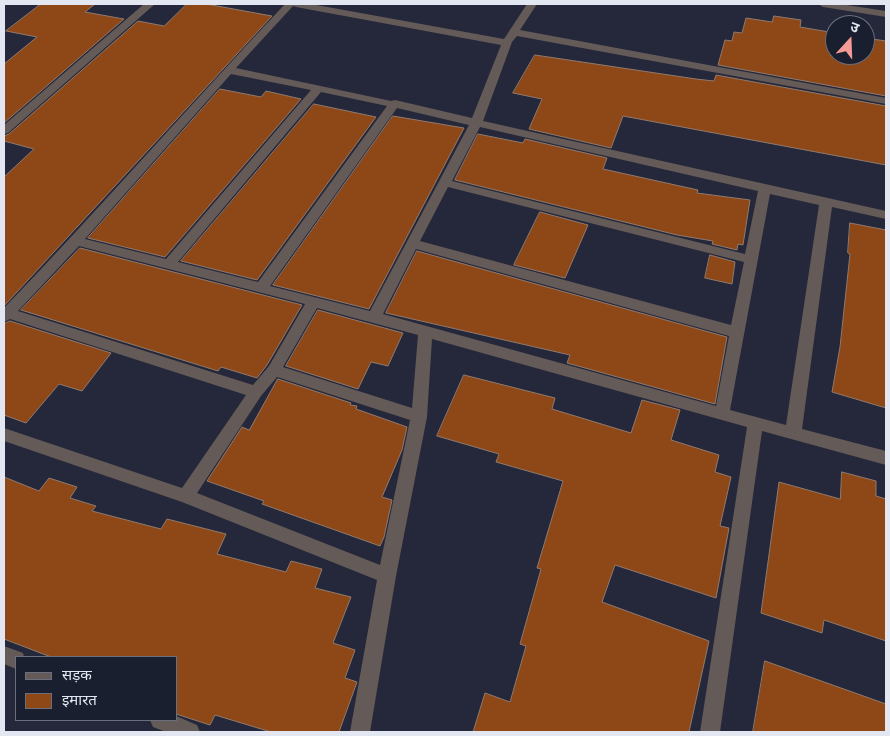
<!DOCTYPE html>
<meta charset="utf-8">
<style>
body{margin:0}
#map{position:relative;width:890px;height:736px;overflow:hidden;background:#24283a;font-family:Arial,"Noto Sans Devanagari",sans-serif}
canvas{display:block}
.frame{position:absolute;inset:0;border:5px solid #e3e7f2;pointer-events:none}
.legend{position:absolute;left:15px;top:656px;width:162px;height:65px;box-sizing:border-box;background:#1a1f2f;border:1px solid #6a6f7d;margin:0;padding:6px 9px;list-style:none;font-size:15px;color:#e3e7f2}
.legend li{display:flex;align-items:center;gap:10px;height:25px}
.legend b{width:25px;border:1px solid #6a6f7d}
.north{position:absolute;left:825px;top:15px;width:50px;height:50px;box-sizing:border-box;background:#1a1f2f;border:1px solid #6a6f7d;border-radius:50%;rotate:20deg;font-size:14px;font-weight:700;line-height:20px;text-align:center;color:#e3e7f2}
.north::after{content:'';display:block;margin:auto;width:18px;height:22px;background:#f59b96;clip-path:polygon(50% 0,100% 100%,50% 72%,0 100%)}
</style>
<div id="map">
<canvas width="890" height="736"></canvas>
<div class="frame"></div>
<ul class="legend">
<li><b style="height:6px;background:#645a57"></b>सड़क</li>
<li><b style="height:14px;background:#8e4818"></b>इमारत</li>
</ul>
<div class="north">उ</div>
</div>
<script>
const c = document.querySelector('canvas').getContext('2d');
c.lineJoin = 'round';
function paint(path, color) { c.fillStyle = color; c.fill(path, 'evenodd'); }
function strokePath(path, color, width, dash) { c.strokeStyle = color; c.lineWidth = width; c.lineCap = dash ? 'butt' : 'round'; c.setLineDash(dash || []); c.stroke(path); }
const building = new Path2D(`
 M41,4H95L85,12L124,19L4,123V64L37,37L6,31Z
 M187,4H206L272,16L4,306V177L34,149L4,141V136L9,134L138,21L164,26Z
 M774,16L801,20L800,27L835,33V55H865V38L886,41V96L718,65L725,40L732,41L734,32L742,33L746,18L772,22Z
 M535,55L696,79L714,81L716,75L886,106V165L623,116L611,148L529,129L542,99L513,93Z
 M220,89L261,97L266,91L301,99L165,257L88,238Z
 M314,104L376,117L257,280L181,261Z
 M393,116L464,128L369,309L273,285Z
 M478,134L523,143L525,139L607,158L603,169L698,190L697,193L750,200L743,245L738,244L737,250L712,244L713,241L677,235L455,180Z
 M540,212L588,225L565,278L514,265Z
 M850,223L886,230V408L832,392L840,347L850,254L848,253Z
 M80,248L302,305L267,365L257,378L221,367L218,371L21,310Z
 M417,251L727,337L715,404L567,363L570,355L386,313Z
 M710,255L735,262L732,284L705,278Z
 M318,310L403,333L388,366L371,362L358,389L286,366Z
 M10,321L111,353L82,391L59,384L26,423L4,415V324Z
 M464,375L555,398L552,409L631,433L642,400L680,410L671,440L719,455L715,472L731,477L720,526L729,528L716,598L615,565L602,602L709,641L689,732H473L485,693L510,702L526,646L520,644L541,569L537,568L563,481L496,462L499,454L437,436Z
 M278,379L351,403L350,405L357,406L356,409L407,427L402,450L382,497L392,500L384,537L380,546L262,504L264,501L207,481L242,427L249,430Z
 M842,472L876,481V496L886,499V641L824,620L822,633L761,613L779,482L840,499Z
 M4,477L39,491L49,478L77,487L70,498L96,506L92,511L161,529L167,519L226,534L217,554L286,572L291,561L322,569L315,588L351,597L333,643L355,650L345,678L357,682L339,732H271L215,715L210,725L176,714V657H51L4,639Z
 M765,661L886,704V732H753Z`);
paint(building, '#8e4818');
strokePath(building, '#907a6e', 1);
paint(new Path2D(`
 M144,4H155L8,133L4,134V125Z
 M285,4H311L504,39L527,4H537L520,30L886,98V104L517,36L512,42L483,121L886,211V219L832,207L802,429L886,451V465L762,431L720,732H700L747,427L432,339L427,417L396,576L370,732H350L377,580L182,502L4,441V428L182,488L246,395L10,319L4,322V308C99,209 190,105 285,4ZM293,6L296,7L501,45L472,118L395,100L391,101L236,68ZM231,74L311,90L166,259L85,239ZM321,92L387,106L258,282L178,262ZM397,108L469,125L370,311L270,286ZM480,127L758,191L745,254L452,181ZM448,187L744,262L731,325L420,241ZM770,194L819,205L786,425L730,410ZM79,246L305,304L269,366L253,385L18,311ZM416,249L729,336L716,406L383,314ZM317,308L418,335L412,408L283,367ZM277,377L410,420L380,565L197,493L261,396Z
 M818,4H840L886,11V17L823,7Z
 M4,646L23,653L24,657H16V669L4,664Z
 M176,716L197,725L200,732H166L153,727L150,720H176Z`), '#645a57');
</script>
